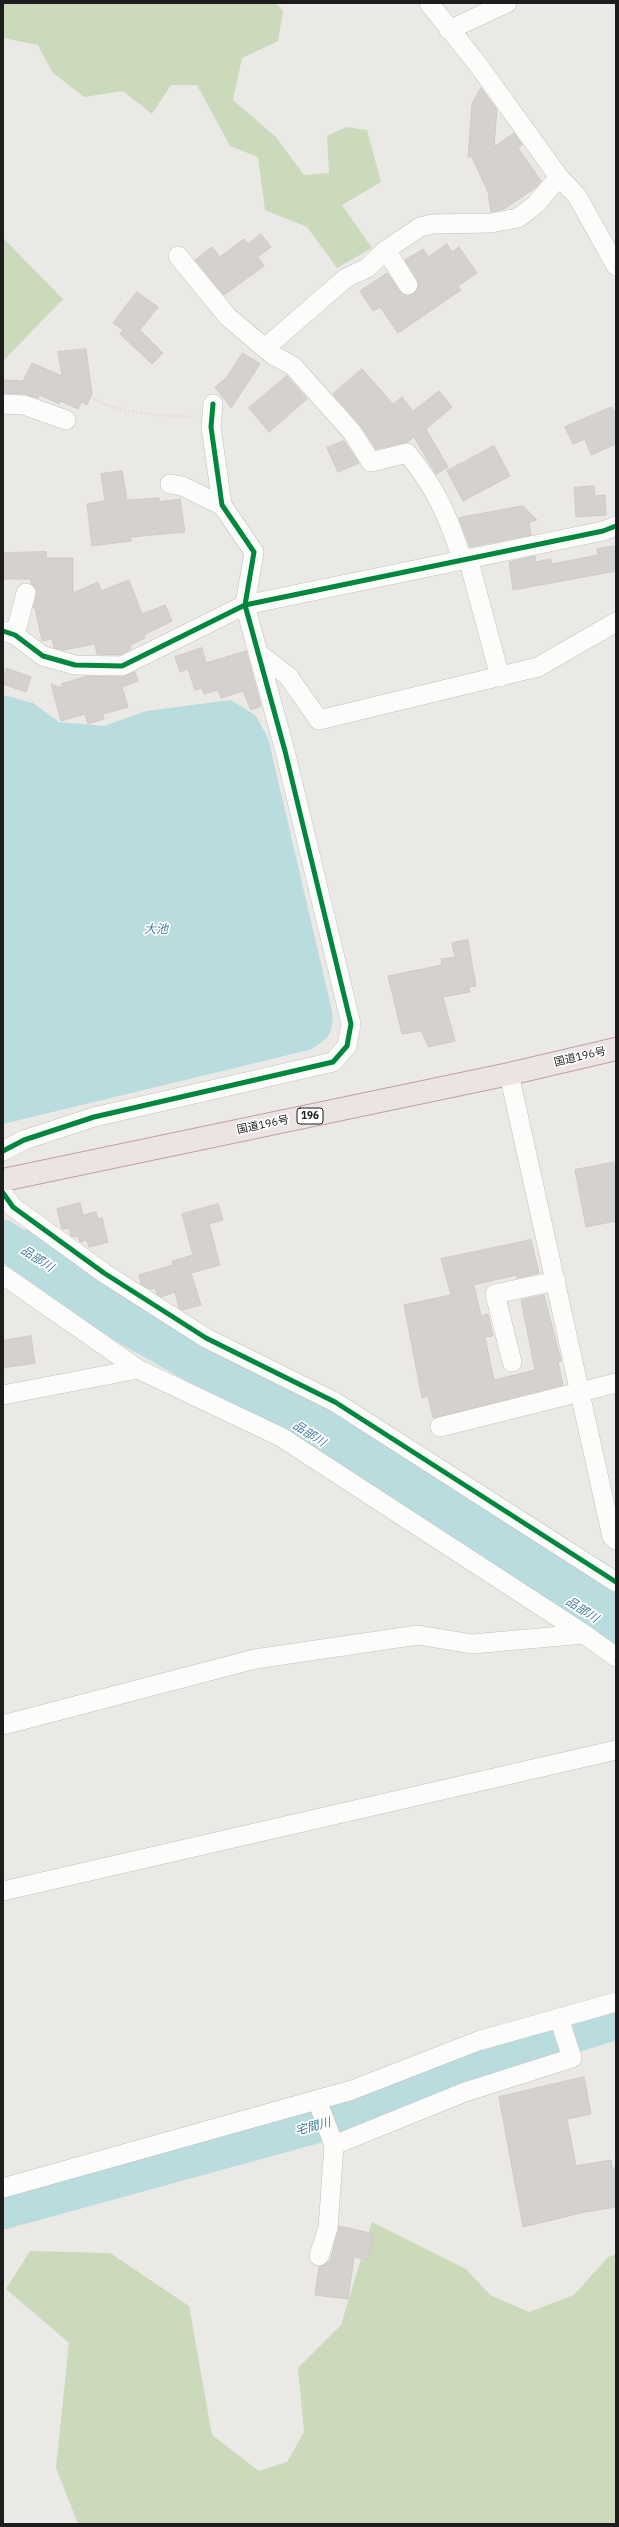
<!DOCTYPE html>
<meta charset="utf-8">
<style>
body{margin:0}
#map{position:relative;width:619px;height:2527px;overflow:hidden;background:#ebe9e6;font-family:"IBM Plex Sans",sans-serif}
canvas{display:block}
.frame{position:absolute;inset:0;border:4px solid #1d1d1d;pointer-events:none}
</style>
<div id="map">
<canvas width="619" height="2527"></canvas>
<div class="frame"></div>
</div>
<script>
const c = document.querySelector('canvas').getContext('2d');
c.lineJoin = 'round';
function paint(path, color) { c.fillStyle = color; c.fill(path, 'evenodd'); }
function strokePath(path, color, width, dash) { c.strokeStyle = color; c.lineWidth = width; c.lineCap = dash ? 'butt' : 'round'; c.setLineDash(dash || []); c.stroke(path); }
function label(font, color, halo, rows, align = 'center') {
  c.font = font + ' "IBM Plex Sans","Noto Sans JP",sans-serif'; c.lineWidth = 3.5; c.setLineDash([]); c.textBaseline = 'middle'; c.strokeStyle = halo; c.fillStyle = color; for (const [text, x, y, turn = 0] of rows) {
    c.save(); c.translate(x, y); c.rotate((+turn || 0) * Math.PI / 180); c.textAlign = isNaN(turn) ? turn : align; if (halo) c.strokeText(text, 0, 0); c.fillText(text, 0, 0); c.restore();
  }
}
paint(new Path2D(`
 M3,3H276L283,11L278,41L242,58L233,100L276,137L304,175L329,173L327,136L346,127L367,130L381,182L342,205L372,248L337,268L307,227L265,210L258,157L230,146L197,85H171L152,114L123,91L84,97L52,72L38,45L3,38Z
 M3,238L63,299L3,361Z
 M372,2222L466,2269L490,2295L529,2312L574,2295L608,2257L616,2254V2524H78L56,2468L69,2343L6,2289L30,2251L110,2253L189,2306L212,2435L259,2471L287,2462L304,2432L298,2368L341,2325Z`), '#cadabb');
paint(new Path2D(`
 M3,695L33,703L59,722L104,726L146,711L231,700L256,716L268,738L332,1011C334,1033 329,1040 309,1050L3,1124Z
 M28,1229L340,1413L616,1590V1652L224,1402L114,1340L3,1263V1242Z`), '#b9dcdf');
strokePath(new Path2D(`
 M3,1237L48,1265
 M3,2212L345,2118L517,2053L616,2022`), '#b9dcdf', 35);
const building = new Path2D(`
 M481,88L497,110L494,147L514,133L522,145L518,148L541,181L534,189L504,209L491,212L488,192L472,157H468L472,104Z
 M261,234L271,247L258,257L264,266L224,295L195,260L212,247L220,257L244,239L248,244Z
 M447,244L452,252L459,247L477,273L458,286L461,290L398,333L380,307L373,311L360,291L387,273L403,294H414L419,284L405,260L423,249L428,257Z
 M137,292L158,307L140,330L163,353L152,364L120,334L123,330L113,323Z
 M86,349L92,394L87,405L82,402L78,409L60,401L59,404L40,395L38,398L25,394L3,393V380L23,381L32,363L62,376L58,352Z
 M243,353L260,364L231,408L215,387L226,378Z
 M362,369L393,404L402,397L413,411L439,391L452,407L426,429L448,467L436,474L414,437L408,442L376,449L360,425L333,394Z
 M287,376L307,399L269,432L249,408Z
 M612,407L616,415V444L591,455L585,439L573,444L565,427Z
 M344,441L359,463L338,472L327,448Z
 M494,446L510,476L463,501L447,471Z
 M122,471L127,500L159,498V502L180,499L185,532L131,537V541L92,546L87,504L105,501L101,474Z
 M594,486L595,496L605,495L606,515L576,517L574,488Z
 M523,506L537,520L529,522L531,535L470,547L459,518Z
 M616,546V571L513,590L509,562L535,556L536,562L551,559L552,564L598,555L597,549Z
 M46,552V558H73V593L98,582L101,591L129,580L142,614L165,605L172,621L144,635L145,638L130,645L131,649L120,655L97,654L95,644L63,650L54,648L52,639L42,641L35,608H33L37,590L31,584V579H3V553Z
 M202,648L206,663L246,651L261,706L251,710L243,691L221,698L218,690L204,694L202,688L195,690L188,669L180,672L175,657Z
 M6,668L31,677L26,692L3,684Z
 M135,672L138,681L122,687L128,707L103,714L104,719L88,724L85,714L61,721L51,684L62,688L61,684L87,676L122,677Z
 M468,940L476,986L469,987L470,992L443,997L455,1041L429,1047L421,1031L402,1034L388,976L442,965L441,959L455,957L452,943Z
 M616,1162V1221L586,1227L575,1170Z
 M80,1203L83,1215L96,1212L98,1219L102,1218L108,1242L89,1247L87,1240L80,1242L78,1237L71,1236L69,1228L62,1229L57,1209Z
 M218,1204L223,1220L209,1224L220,1265L191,1273L201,1305L183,1310L179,1308L175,1292L161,1297L157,1294L155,1288L150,1289L141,1284L139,1275L173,1265L172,1261L193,1255L182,1214Z
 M531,1240L539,1273L517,1278L516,1275L474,1285L481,1316L488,1314L493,1336L485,1337L494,1380L535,1370L521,1300L544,1295L561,1361L558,1362L563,1385L433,1418L428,1396L422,1398L404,1305L451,1295L441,1259Z
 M31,1336L35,1363L3,1368V1341Z
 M584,2077L591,2114L567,2119L576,2166L611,2160L612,2168H616V2207L585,2212L523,2227L499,2097Z
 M339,2226L374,2234L368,2260L354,2257L348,2299L315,2295L319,2267L330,2261Z`);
paint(building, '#d4d1ce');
strokePath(building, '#cecac7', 1);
const minor = new Path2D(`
 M429,3L479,66L559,177L577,196L616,266
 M449,30L507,3
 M386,250L408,285
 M178,256L228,317L273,355L293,366L352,432L371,462L407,453C436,488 448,516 462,559
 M265,348L346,278L367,268L386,250L420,227L432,224L491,223L518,218L536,204L559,177
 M3,404L24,405L66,420
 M170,484L182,486L223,506
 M468,558L500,677
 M3,631L15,635L43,656L75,665L122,666L245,605L603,531L616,526
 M15,635L26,593
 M258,653L288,676L319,720L538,667L616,622
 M509,1074L612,1537L616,1540
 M3,1151L24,1140L94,1117L333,1062L347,1046L351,1024L285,751L245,605L254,552L222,505L211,427L213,404
 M3,1193L13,1207L104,1273L206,1338L335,1402L616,1582
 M3,1275L138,1369L281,1437L584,1634L616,1657
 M512,1362L495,1294L556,1281
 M3,1395L138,1369
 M440,1427L616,1383
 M3,1725L255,1659L418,1635L472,1644L584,1634
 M3,1891L616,1750
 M317,2100L334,2145
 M3,2188L352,2090L478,2041L616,2002
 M319,2256L328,2228L334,2145L465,2092L572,2058L559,2018`);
const trunk = new Path2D(`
 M3,1180L509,1074L616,1049`);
strokePath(minor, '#c2c1c0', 20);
strokePath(trunk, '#c19dad', 24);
strokePath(new Path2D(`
 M94,399C124,415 161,415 193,417`), '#ead9d9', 2.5, [2, 2]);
strokePath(minor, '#fcfcfb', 19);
strokePath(trunk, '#ece4e2', 22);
strokePath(new Path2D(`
 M3,631L15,635L43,656L75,665L122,666L245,605L603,531L616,526
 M3,1151L24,1140L94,1117L333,1062L347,1046L351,1024L285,751L245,605L254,552L222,505L211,427L213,404
 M3,1193L13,1207L104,1273L206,1338L335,1402L616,1582`), '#00873e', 5);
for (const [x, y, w] of [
 [310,1116,26]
]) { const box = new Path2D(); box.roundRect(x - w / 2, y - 8, w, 16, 3); c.fillStyle = '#fff'; c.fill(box); strokePath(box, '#1d1d1d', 1); }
label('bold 10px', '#1d1d1d', null, [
 ["196",310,1116]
]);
label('11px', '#1d1d1d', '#fff', [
 ["国道196号",580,1057,-13],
 ["国道196号",263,1125,-12]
]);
label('italic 12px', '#447d9c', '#fff', [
 ["大池",156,930],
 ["品部川",37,1259,33],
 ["品部川",309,1434,33],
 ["品部川",582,1610,33],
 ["宅間川",313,2127,-15]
]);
</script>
